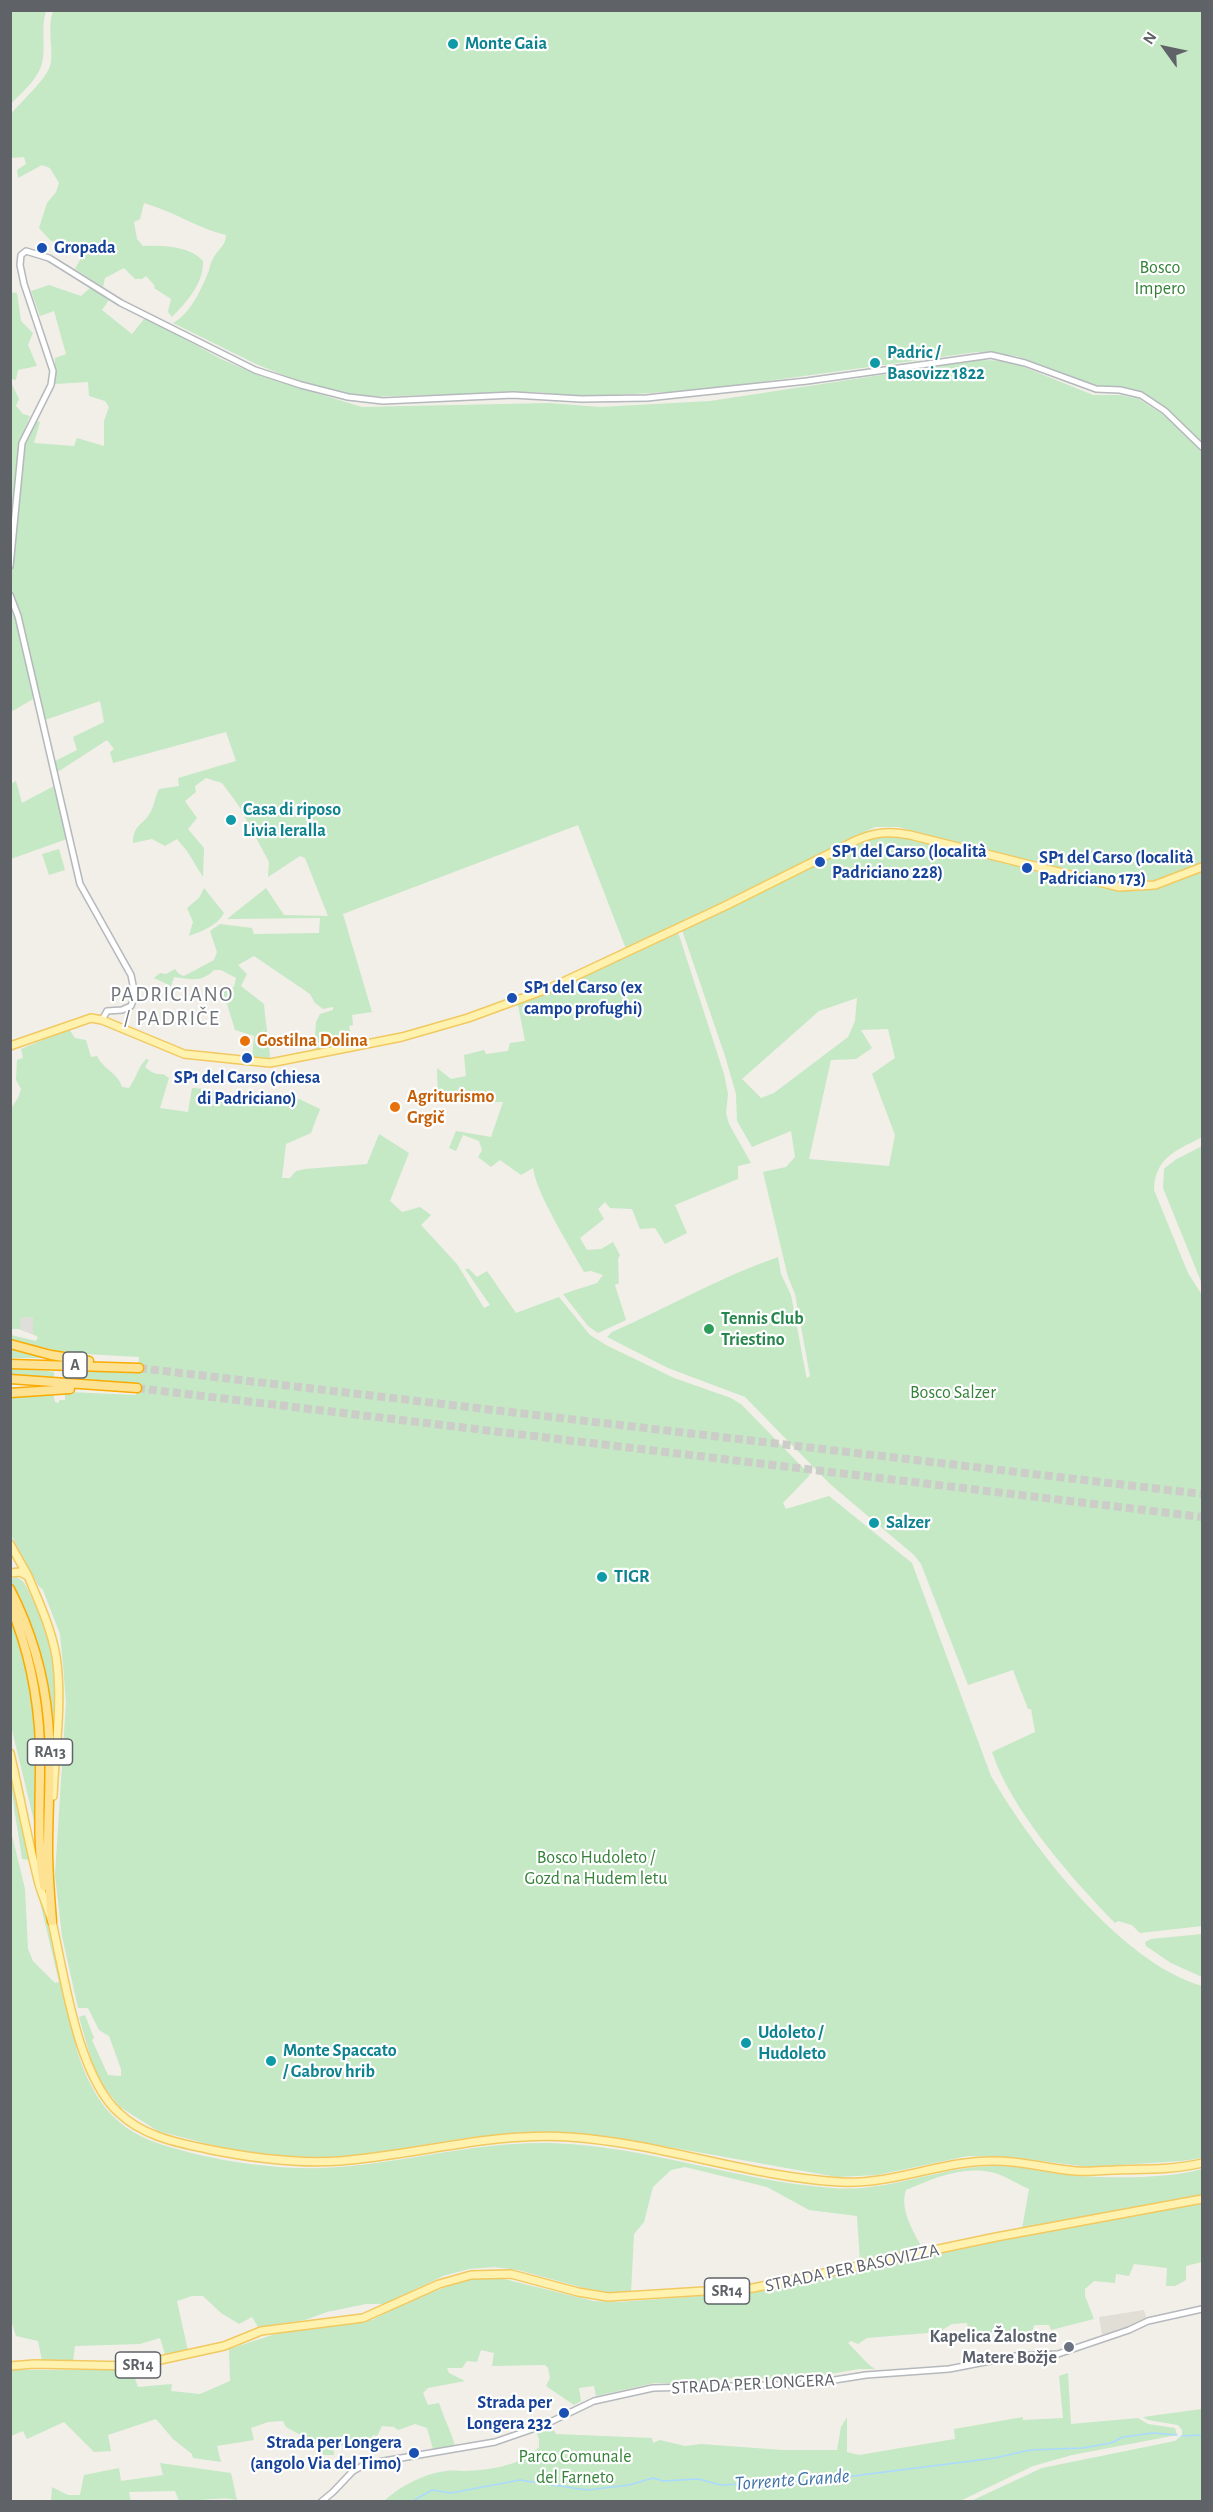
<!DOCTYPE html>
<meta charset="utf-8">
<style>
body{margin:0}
#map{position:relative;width:1213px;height:2512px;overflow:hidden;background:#f1efe8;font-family:"Alegreya Sans",sans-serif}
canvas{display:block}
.frame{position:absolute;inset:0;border:12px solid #5f6368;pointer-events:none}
.north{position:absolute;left:1135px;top:18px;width:60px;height:60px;-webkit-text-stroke:4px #fff;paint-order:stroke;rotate:303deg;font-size:16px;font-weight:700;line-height:24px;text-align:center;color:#5f6368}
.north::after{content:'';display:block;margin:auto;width:21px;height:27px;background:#5f6368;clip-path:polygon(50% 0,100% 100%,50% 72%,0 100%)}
</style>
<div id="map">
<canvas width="1213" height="2512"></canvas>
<div class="frame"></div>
<div class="north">N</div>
</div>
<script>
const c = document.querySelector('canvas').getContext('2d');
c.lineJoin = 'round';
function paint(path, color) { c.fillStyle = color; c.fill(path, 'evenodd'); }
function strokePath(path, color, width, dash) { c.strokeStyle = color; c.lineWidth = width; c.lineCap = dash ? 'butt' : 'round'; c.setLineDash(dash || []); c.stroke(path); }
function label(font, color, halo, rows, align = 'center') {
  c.font = font + ' "Alegreya Sans",sans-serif'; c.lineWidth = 4.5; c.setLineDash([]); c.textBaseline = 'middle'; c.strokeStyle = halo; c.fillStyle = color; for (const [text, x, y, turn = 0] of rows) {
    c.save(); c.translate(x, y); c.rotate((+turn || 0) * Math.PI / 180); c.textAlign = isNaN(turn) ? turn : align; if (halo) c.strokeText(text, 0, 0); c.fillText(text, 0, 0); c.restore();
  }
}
paint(new Path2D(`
 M34,1317V1335L18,1329L21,1318Z`), '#e0deda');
paint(new Path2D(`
 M1144,2310L1147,2320L1125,2329L1102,2335L1099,2317Z`), '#e1ded6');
paint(new Path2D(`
 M10,11H46C41,26 45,42 43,58C41,77 23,91 11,104Z
 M53,11H1202V443L1166,407L1141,392L1125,388L1097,386L1016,356L977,352L703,390L614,395H566L536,392L362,397L298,381L256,364L173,323C190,314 201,290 208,273C210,269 210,263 213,259C217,250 226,246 226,235C197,228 173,211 144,203L140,219L134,222L137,239L143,246C162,245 190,246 203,261C204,283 186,303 172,317L168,312L171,299L154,288L155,286L146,276L142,279H135L124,268L105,278L103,287L75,269L82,256L50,240L39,228L47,203L56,192L59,183L50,168L42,165L18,178L17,170L26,164L24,157L11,158V114C21,101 49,78 51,62C53,44 47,29 53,11Z
 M49,285L81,296L91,287L109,300L102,310L132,334L144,319L156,323L221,359L260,376L362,407L549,403L600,407L710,401L980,360L1009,361L1093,395H1121L1139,399L1174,422L1202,452V864L1159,881L1118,884L960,845L899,827H875L626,949L578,825L343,914L372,1012L352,1015L353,1025L349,1026L353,1045L314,1052L316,1022L320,1014L333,1010V1007L323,1009L315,1003L310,994L254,956L238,965L247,974L241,986L264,1004C265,1023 270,1041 270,1060L252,1058L254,1036L235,1030L227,1004L220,996L225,991L234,987L236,978L221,970H214C201,983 192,979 174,977L171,986L154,978L160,973L166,974L175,969L179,974L184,976L214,960L217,952L210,931L220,924L252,928L254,934L319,933L320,918L227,919L266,888L284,915L328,916L305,858L300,856L268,877L269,862L239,806L222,783L206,778L195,786L196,792L185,801L197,818L188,829L204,848L203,877L187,851L177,839L165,846L152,839L133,843C133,825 143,825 150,813C154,807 155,797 159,789L179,786L178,778L236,761L226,732L113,763L110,752L114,749L107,740L56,773L55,761L77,750L73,737L104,722L100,701L45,720L11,585L22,453L26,437L35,421L40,422L34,443L74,446L77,438L104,446V421L109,407L105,401L89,396L88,382L54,384L55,358L66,354L54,311L40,316L31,291Z
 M10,292L17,293L21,321L33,333L28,345L37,366L18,370L16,380L11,379Z
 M11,382L19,399L16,406L23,414L30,416C12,454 15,501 11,542Z
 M10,602L20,633L33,699L11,712Z
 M16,781L22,803L54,786L67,839L11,859V784Z
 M896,836L1104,888C1141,893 1169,884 1202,870V1137C1176,1151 1155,1157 1154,1190L1188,1273L1202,1295V1926L1140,1933L1132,1925L1118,1921L1115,1923C1072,1879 1011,1810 992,1752L1035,1732L1031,1709H1028L1013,1670L968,1685L921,1564L914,1555L830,1484L745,1397L668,1368L607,1337L612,1332C667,1308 720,1277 778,1257L781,1274L791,1295L806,1375L807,1378L810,1376L795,1294L788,1277L763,1172L786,1167L795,1157L791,1131L752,1147L737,1121L736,1094L725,1056L682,930L847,850L874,838ZM857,998L855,1021L848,1037L774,1093L761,1098L742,1079L819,1011ZM888,1029L895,1058L872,1074L895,1135L889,1166L809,1159L831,1060L856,1059L872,1048L861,1030Z
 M59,849L65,870L49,875L42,854Z
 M204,888L224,913C217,926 202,931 189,936L193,922L187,908L199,898Z
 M678,932L724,1074L728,1094L726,1113L729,1124L751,1163L738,1166V1179L675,1205L687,1233L665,1244L655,1228L640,1229L632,1209L610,1208L605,1202L598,1209L604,1219L580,1238L587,1250L601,1249L613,1242L620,1255L618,1259L619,1283L615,1285L626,1320L598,1333L588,1326L563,1294L597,1283L603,1275L591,1271L584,1272C570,1247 536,1193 533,1168L521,1175L500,1160L491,1167L478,1157L482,1150L479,1141L463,1135L456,1151L449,1148L456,1131L491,1137L503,1102L438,1103L437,1068L451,1079L466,1076L464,1055L484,1050L486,1054L508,1051L510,1043L525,1041L518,1005L579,979Z
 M69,1029L75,1038L86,1040L91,1057L97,1056C103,1069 118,1073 122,1087L129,1088C136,1079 138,1067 146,1059L149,1060L145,1067C151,1072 155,1075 163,1074L169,1078L160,1108L188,1112L192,1088L207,1089L226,1095L292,1102L295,1097L320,1109L311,1133L286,1144L282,1178H290L296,1171L305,1169L367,1164L379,1134L409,1153L390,1201L402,1212L420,1207L431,1215L421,1225L457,1264L484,1308L490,1305L465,1269H469L477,1277L487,1271L516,1313L559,1297L590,1335L606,1345L674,1378L731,1398L742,1405L810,1475L783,1503L786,1509L829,1496L912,1563L991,1776C1033,1848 1120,1962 1202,1986V2158L1182,2161L1088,2167L1018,2158L968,2156L877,2175L837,2177L613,2137L556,2132L473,2137L352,2156L301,2158L260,2155L208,2144L158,2131L120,2107L96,2077L79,2017L85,2015L94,2038L92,2040L108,2075L121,2076V2069L109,2036L99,2030L88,2008H78L62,1936L55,1875L66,1702L63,1665L60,1634L43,1590L38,1585L11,1535L10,1396L53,1394L55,1402L58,1403L60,1400H65V1394L68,1392L136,1395L137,1385L62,1376L63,1369L138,1373L139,1357L66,1353L11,1340V1335L36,1341L38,1337L33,1334V1317L21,1318L20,1329H11L10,1110L18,1098L21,1089L16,1080L17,1060L23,1058L21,1049Z
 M1202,1146V1284L1163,1188L1164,1169L1175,1160Z
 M11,1348L48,1358H11Z
 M10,1367L54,1372V1379L11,1375Z
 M16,1577C25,1580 28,1590 32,1598C50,1635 56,1670 55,1711L52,1715L50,1713L11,1586V1579Z
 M10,1618C37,1691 38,1745 34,1821L11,1726Z
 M11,1769L78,2054C92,2096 113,2128 157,2143C204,2159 272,2170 321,2168C398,2165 473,2141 551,2143C647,2146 737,2181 832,2188C889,2193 944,2164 1002,2166C1028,2167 1053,2174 1078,2176C1116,2178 1166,2179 1202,2169V2196L1022,2229L1029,2189C1017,2184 1003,2174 990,2172C961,2166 932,2179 906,2190C899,2209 914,2233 923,2249L860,2262L857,2216L809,2210L767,2187L685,2167L671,2170L653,2187L644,2222L634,2234L631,2292H607L584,2288L518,2270L494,2267L469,2269L443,2276L385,2304H366L327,2312L305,2320L258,2327L252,2317L239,2324L221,2313L203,2296H192L177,2301L188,2351L165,2354L160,2338L140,2344L75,2346L73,2362L42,2361L38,2341L16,2336L11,2320L10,1827L25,1889L28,1949L33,1961L55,1983L59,1982L30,1860L22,1859C18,1829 11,1799 11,1769Z
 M1202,1934V1977L1171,1963L1146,1946L1145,1942L1151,1939Z
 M1202,2202V2262L1186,2266V2280L1175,2286H1166L1167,2268L1134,2264L1129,2276L1116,2274L1115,2283L1094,2281L1085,2289V2296L1094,2319L1051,2330L1049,2325H1034L1033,2330L1023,2335L1001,2336L991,2333L969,2337L967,2323L952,2324L939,2332L867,2338L858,2344L851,2341L848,2343C858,2352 864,2362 875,2369H859L803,2379L732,2378L694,2384L655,2383L596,2396L594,2386L579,2388L581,2401L574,2405L546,2386L550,2378L548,2368L545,2365L492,2366L494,2353L481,2350L477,2362L467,2361L462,2368H447L449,2373L465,2381L428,2388L423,2393L428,2405L439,2403C444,2418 451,2431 455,2446L433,2449L427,2428L415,2424L398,2430L394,2427L382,2426L377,2436L373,2435L370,2442L333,2446L334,2455H321L315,2443L286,2427L283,2421L268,2422L251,2428L254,2440L217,2446L221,2462L193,2458L192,2454L173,2439L156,2419L108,2435L111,2451L94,2452L64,2422L27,2439L23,2431L11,2436V2370H132L138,2387L172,2384L171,2391L200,2394L230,2381L229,2349L291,2329L372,2320L411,2300L468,2279L500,2278L593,2301L619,2302L752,2292L997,2240Z
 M1068,2373L1071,2424L1138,2418L1148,2424L1175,2428L1177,2435L1072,2455L1033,2466L960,2501L383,2502C400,2486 423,2474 446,2471C452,2470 458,2471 465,2471C490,2470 521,2466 539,2447V2439L536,2432L551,2424L556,2434L652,2438L653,2443L660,2440L685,2446L701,2444L782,2450H837L841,2427L847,2417V2452L859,2455L955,2439L954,2429L1023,2417V2420L1063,2418L1059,2376Z
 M1202,2409V2501H971L1042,2468L1175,2441L1182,2435V2430L1178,2425L1148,2420L1143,2417Z
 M160,2463L231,2473L237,2500C217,2496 199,2502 179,2501L175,2491L129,2492L131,2501H51L52,2487L68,2495H80L84,2475L119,2468L121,2481L163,2475Z`), '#c5e8c5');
strokePath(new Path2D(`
 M1182,2436L1202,2435
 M411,2502L432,2490L451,2493L520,2480L587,2490L629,2485L653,2478L663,2481L698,2479L721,2485L822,2480L995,2458L1030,2450L1083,2448L1111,2443L1123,2437L1153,2433L1177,2435`), '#aadaff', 1.5);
strokePath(new Path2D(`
 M139,1368L1202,1494
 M137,1388L1202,1517`), '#ccccc8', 8, [8, 4]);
const minor = new Path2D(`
 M10,566L22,443L51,385L53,371L24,284L20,265L21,255L26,251L49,258L121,303L255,370L301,385L348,397L383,401L513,395L581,399L647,398L807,381L991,355L1025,363L1096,389L1120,390L1141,395L1165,411L1202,447
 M10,595L18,616L80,884L131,975L135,995L131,1006L122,1010L107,1011L102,1020
 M321,2502L333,2492L353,2471L366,2464L495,2442L544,2425L594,2401L653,2388L809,2384L866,2375L949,2369L1016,2356L1058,2354L1129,2330L1148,2321L1202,2309`);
const major = new Path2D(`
 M10,1046L91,1018L102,1020L184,1054L270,1063L402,1037L468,1018L550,988L725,906L855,841C874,832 889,831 910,835L1119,887L1155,885L1202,867
 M10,1544L28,1576
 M10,1573L20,1572L28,1576C39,1602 51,1628 56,1656C63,1701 55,1750 53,1796
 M10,1753C20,1796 28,1841 39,1884C43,1898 50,1912 53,1926C65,1980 78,2076 119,2113C143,2136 175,2142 207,2149C251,2158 295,2164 340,2161C417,2155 491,2132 569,2137C661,2143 749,2177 841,2182C893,2185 943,2160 995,2161C1023,2161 1049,2169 1076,2171C1089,2172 1101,2170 1114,2170C1143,2169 1173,2170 1202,2163
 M10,2366L34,2364L133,2366L224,2346L261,2331L363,2318L439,2284L471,2275L511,2274L578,2292L608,2297L753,2288L996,2237L1202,2199`);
const highway = new Path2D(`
 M10,1344L51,1355L89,1361
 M10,1364L139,1368
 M10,1379L137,1388
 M10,1393L70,1389
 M10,1589C31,1630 44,1674 48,1720C52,1762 48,1805 48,1848C48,1873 50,1897 52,1921
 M10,1605C29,1650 38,1696 40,1744C41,1791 36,1839 44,1886`);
strokePath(minor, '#b5b8bc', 8);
strokePath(major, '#f2c960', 10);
strokePath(highway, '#f9ab00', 11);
strokePath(minor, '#fff', 5);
strokePath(major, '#fff2af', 7);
strokePath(highway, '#fde293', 8);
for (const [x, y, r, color] of [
 [453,44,6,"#0f9aa8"],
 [42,248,6,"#1a4fb4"],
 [875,363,6,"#0f9aa8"],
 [231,820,6,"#0f9aa8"],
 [820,862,6,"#1a4fb4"],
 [1027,868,6,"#1a4fb4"],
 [512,998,6,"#1a4fb4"],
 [245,1041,6,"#e8710a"],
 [247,1058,6,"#1a4fb4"],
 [395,1107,6,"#e8710a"],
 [709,1329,6,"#2e9e5b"],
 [874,1523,6,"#0f9aa8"],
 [602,1577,6,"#0f9aa8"],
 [746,2043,6,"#0f9aa8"],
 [271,2061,6,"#0f9aa8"],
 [1069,2347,6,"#6b7280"],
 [564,2413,6,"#1a4fb4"],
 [414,2453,6,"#1a4fb4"]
]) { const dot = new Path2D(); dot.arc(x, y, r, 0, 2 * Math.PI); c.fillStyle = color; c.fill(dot); strokePath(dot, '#fff', 2); }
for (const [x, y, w] of [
 [75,1365,24],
 [50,1752,45],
 [727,2291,45],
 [138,2365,45]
]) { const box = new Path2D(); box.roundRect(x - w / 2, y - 13, w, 26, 4.5); c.fillStyle = '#fff'; c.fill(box); strokePath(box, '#5f6368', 1.5); }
label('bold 16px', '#5f6368', null, [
 ["A",75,1365],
 ["RA13",50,1752],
 ["SR14",727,2291],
 ["SR14",138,2365]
]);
label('bold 18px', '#0d838f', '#fff', [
 ["Monte Gaia",465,44],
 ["Padric /",887,353],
 ["Basovizz 1822",887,374],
 ["Casa di riposo",243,810],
 ["Livia Ieralla",243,831],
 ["Salzer",886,1523],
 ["TIGR",614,1577],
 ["Udoleto /",758,2033],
 ["Hudoleto",758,2054],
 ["Monte Spaccato",283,2051],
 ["/ Gabrov hrib",283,2072]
], 'left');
label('bold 18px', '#164399', '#fff', [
 ["Gropada",54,248],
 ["SP1 del Carso (località",832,852],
 ["Padriciano 228)",832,873],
 ["SP1 del Carso (località",1039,858],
 ["Padriciano 173)",1039,879],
 ["SP1 del Carso (ex",524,988],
 ["campo profughi)",524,1009],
 ["SP1 del Carso (chiesa",247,1078,"center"],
 ["di Padriciano)",247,1099,"center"],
 ["Strada per",552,2403,"right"],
 ["Longera 232",552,2424,"right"],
 ["Strada per Longera",402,2443,"right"],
 ["(angolo Via del Timo)",402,2464,"right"]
], 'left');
label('18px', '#348238', '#fff', [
 ["Bosco",1160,268],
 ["Impero",1160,289],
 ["Bosco Salzer",953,1393],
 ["Bosco Hudoleto /",596,1858],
 ["Gozd na Hudem letu",596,1879],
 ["Parco Comunale",575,2457],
 ["del Farneto",575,2478]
]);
label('bold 18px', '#c56008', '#fff', [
 ["Gostilna Dolina",257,1041],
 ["Agriturismo",407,1097],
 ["Grgič",407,1118]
], 'left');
label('bold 18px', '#27864d', '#fff', [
 ["Tennis Club",721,1319],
 ["Triestino",721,1340]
], 'left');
label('18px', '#5f6368', '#fff', [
 ["STRADA PER BASOVIZZA",852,2268,-12],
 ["STRADA PER LONGERA",753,2384,-3]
]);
label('bold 18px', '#5b616d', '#fff', [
 ["Kapelica Žalostne",1057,2337],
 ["Matere Božje",1057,2358]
], 'right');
label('italic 20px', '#4174aa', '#fff', [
 ["Torrente Grande",792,2480,-4]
]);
c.letterSpacing = '1.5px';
label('21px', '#70757a', '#fff', [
 ["PADRICIANO",172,995],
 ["/ PADRIČE",172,1019]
]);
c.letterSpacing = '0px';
</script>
